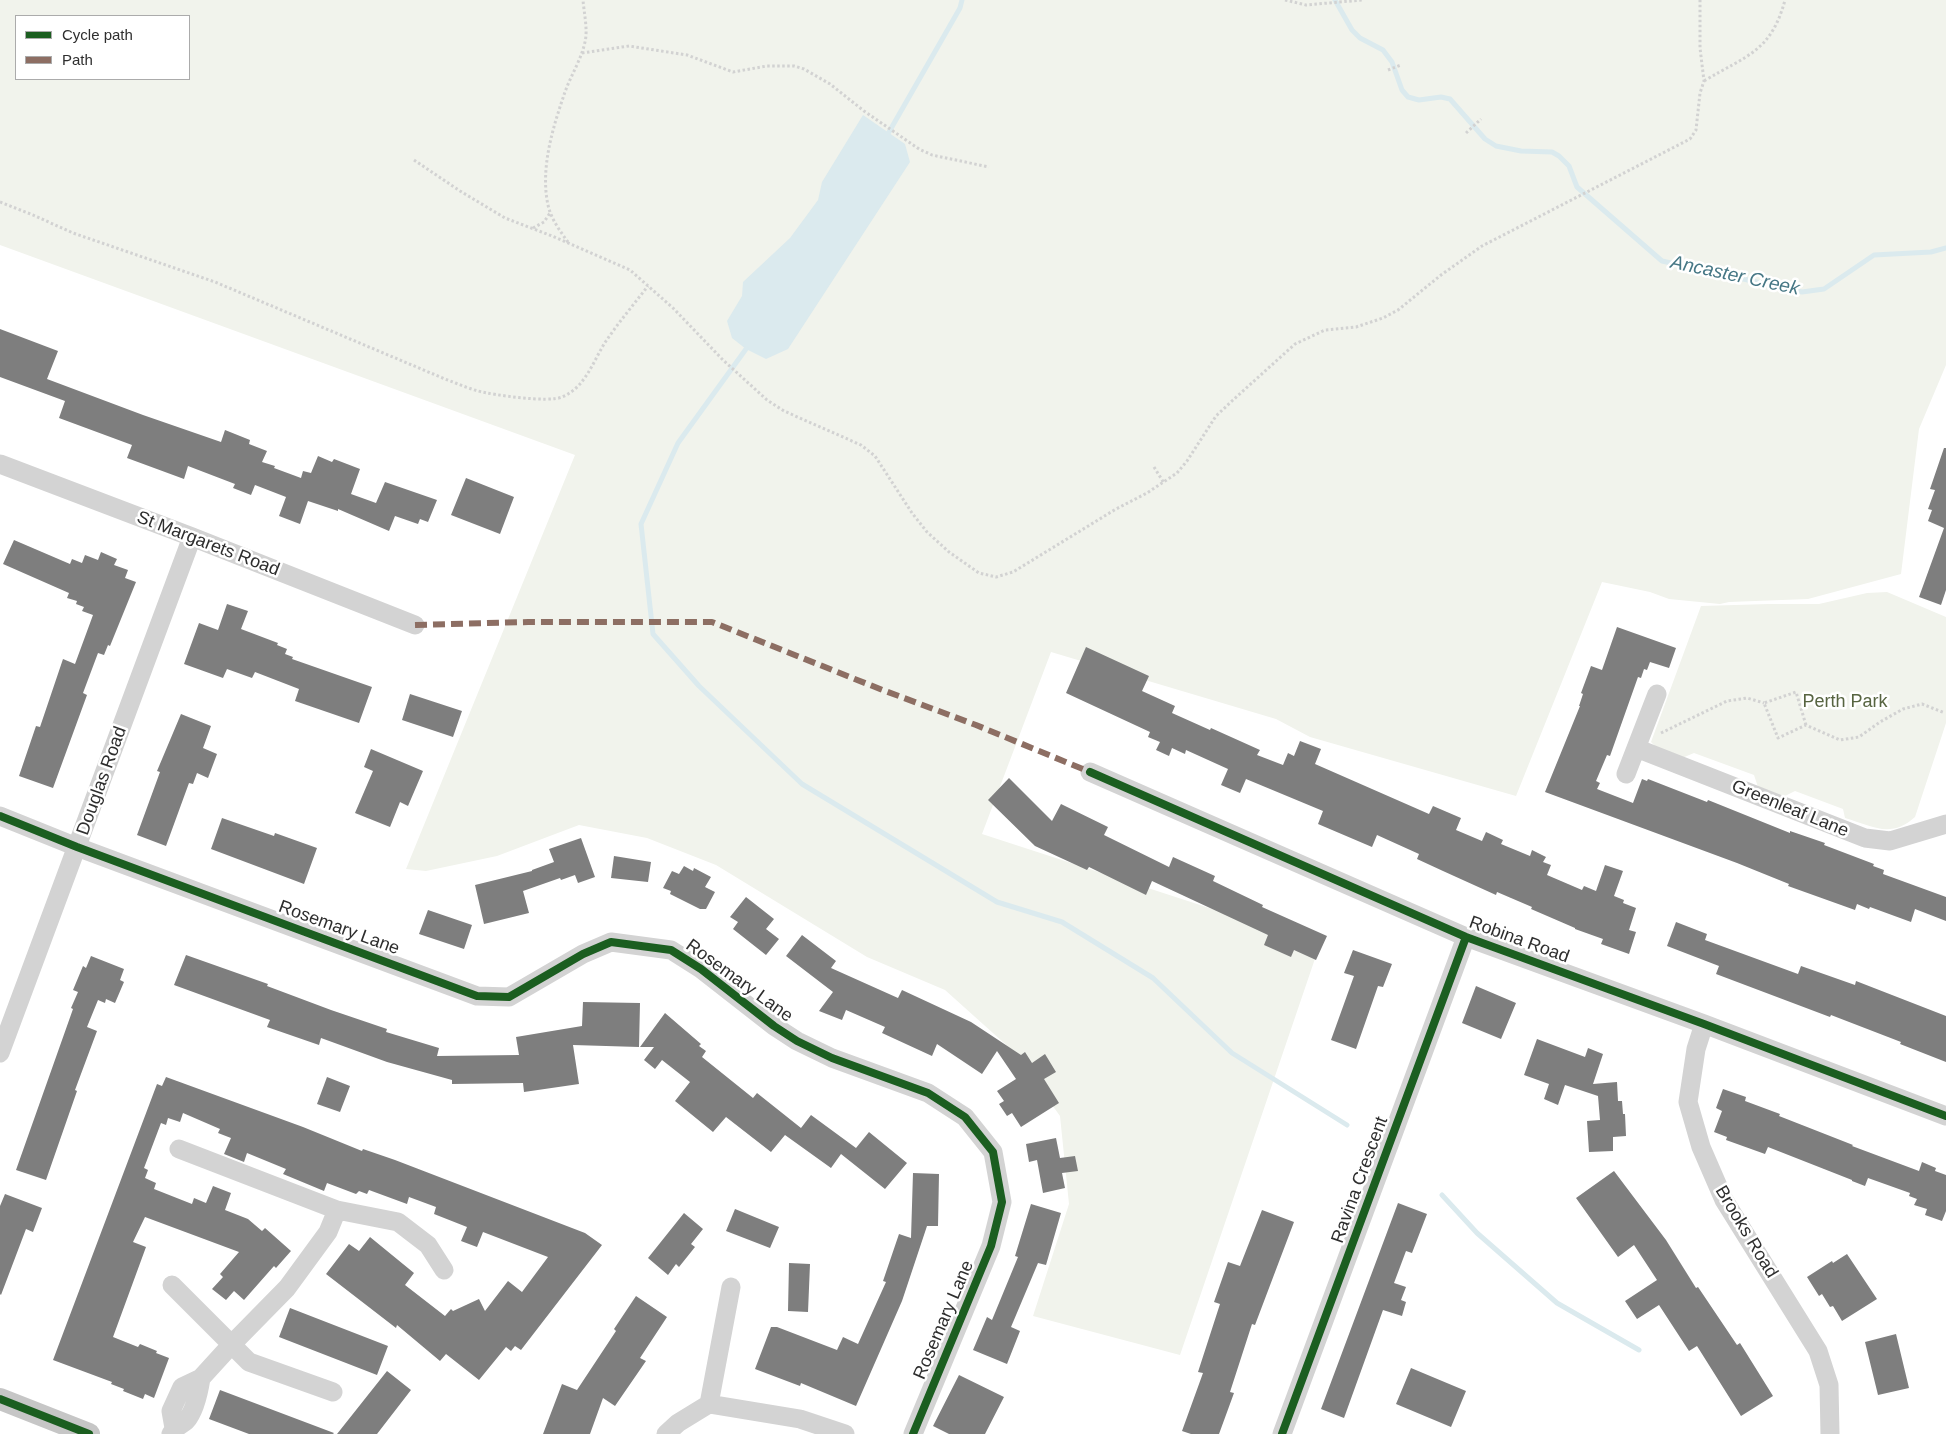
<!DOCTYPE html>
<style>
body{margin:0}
#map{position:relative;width:1946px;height:1434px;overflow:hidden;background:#fff;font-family:Helvetica,sans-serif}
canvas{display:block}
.legend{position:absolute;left:15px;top:15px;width:175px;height:65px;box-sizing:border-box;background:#fff;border:1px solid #ababab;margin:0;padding:6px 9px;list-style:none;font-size:15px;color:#2e2e2e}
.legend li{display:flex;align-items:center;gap:10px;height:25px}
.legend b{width:25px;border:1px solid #ababab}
</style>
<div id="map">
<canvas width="1946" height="1434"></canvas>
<ul class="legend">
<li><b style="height:6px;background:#1b5e20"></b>Cycle path</li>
<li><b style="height:6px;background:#8d6e63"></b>Path</li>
</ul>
</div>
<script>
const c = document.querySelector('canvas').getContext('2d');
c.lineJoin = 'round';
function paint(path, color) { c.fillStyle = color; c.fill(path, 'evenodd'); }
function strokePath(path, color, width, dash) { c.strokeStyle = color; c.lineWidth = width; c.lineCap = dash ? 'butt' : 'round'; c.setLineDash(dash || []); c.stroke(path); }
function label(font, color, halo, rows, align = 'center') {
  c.font = font + ' Helvetica,sans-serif'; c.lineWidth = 5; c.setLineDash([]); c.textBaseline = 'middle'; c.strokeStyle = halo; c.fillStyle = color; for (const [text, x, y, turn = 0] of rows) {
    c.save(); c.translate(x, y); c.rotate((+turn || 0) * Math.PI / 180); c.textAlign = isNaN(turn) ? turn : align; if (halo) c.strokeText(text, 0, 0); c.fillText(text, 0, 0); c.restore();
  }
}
paint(new Path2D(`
 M0,0H1946V365L1919,429L1901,574L1808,599L1729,602L1720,604L1669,599L1650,592L1602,582L1516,796L1310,737L1276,719L1051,652L982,834L1320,944L1180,1355L1033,1316L1069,1204L1060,1116L1013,1051L945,990L867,957L716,865L647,838L579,825L497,856L426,871L406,869L575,455L0,245ZM16,16H189V79H16Z
 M1887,592L1946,617V723L1915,817C1891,839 1872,826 1845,818L1843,809L1795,791L1779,799L1759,790L1754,775L1694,753L1682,758L1658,749L1651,742L1701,606L1769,604H1819L1867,593Z`), '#f1f3ec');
paint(new Path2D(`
 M863,115L905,144L910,162L788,349L766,359L746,349L732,338L727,321L742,296L743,282L790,238L818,200L822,182Z`), '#dbeaee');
strokePath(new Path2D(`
 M1335,0L1352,30L1360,38L1383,50L1392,62L1402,90L1408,97L1419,100L1441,97L1450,99L1485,139L1496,146L1521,151L1552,152L1559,156L1569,166L1577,187L1662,261L1802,292L1824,289L1874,255L1931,252L1946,248
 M889,132L960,8L962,0
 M746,349L678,443L641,524L653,634L699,686L802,784L997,902L1062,922L1153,978L1232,1053L1347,1125
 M1442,1195L1477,1233L1557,1303L1639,1350`), '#dbeaee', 5);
paint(new Path2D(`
 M0,329L58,351L47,379L143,415L221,442L225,430L250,440L249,444L267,451L262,462L275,466L274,468L301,478L303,471L311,473L318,456L332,462L334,459L360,469L351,494L376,503L385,482L437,500L428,522L420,519L418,524L395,516L389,531L338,509V511L308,501L300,524L279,516L286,497L255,485L251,495L233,488L235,484L188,466L184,479L127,458L132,445L59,418L65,401L0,377Z
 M1944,448H1946V590L1941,605L1919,597L1944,528L1928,521L1932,510L1928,509L1935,490L1930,489Z
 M466,478L514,497L500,534L451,515Z
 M14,540L70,564L72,559L82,563L85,555L98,560L101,552L117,559L114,565L128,570L125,578L136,582L110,646L108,645L104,655L98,653L83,693L87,695L53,788L19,776L36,726L40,727L63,659L75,664L93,615L82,611L84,607L76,604L77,601L67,598L69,593L3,564Z
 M227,604L248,611L241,629L278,643L277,645L287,649L285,654L293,657L292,659L372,687L359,723L295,701L299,689L255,672L252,678L227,669L223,678L184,664L199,623L218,630Z
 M1617,627L1676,648L1669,668L1650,662L1647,670L1644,669L1641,678L1638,677L1610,756L1607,755L1596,781L1600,783L1597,789L1633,803L1642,779L1647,781L1648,779L1707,802L1708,800L1790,833V831L1825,843L1824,845L1874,864L1873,866L1884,870L1883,874L1946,897V921L1915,909L1911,922L1870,907L1869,909L1857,904L1855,910L1788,886L1789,884L1737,863L1545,792L1580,706H1579L1583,694L1581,693L1591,666L1602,670Z
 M1086,647L1149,676L1142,691L1175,706L1172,713L1210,730L1211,728L1260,750L1257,755L1283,765L1288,753L1294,756L1300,741L1321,749L1315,764L1429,814L1433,806L1461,818L1456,830L1482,841L1486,832L1503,840L1501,844L1530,856L1532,850L1546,857L1543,862L1551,865L1547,875L1582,890L1584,886L1596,891L1605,865L1623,871L1614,896L1624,900L1623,903L1636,908L1629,930L1636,932L1629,954L1601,944L1603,939L1575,929V928L1531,909L1532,907L1497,892L1496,895L1443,871L1417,859L1419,854L1377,835L1372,847L1318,824L1323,811L1246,779L1240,793L1221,785L1228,769L1186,750L1185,754L1172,748L1169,756L1156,750L1160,742L1148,737L1150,732L1066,693Z
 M410,694L462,711L453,737L402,720Z
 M181,714L211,726L203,748L217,754L208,778L197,773L193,784L189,783L166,846L137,835L160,772L157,771Z
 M371,749L423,771L408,806L400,802L390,827L355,813L373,771L364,767Z
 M1009,778L1052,821L1061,804L1108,827L1104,835L1169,867L1173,857L1215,876L1213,881L1263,905L1262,907L1327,936L1316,960L1294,950L1291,957L1264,945L1268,935L1152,881L1146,895L1089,867L1087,870L1035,846L988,800Z
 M222,818L274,836L275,833L317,848L304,884L211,849Z
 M581,838L595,877L578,883L575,875L561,880L560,878L523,891L529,913L484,924L475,885L532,871V870L554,862L549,849Z
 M614,856L651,862L648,882L611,878Z
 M684,866L693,871L694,868L711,877L705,887L715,892L706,909H700L670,894L671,891L663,888L672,871L679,874Z
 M746,897L774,919L766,929L779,939L766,955L733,929L738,922L730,917Z
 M428,910L472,925L464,949L419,934Z
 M1676,922L1707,934L1705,940L1798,974L1801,966L1855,985L1856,981L1946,1016V1062L1900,1044L1901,1042L1831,1015L1830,1017L1716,974L1719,966L1667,946Z
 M802,935L836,961L831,968L898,998L902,990L971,1022L1021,1055L1025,1052L1032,1063L1045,1054L1056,1072L1044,1079L1059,1103L1021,1127L1012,1113L1007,1116L999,1104L1004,1101L997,1091L1016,1079L997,1051L982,1074L937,1044L932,1056L882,1033L885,1027L846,1010L842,1020L819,1011L833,992L786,956Z
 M1353,950L1392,964L1383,987L1378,986L1356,1049L1331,1040L1354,976L1344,973Z
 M186,955L268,984L267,986L331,1010L387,1029L386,1032L439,1048L437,1056L519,1055L516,1037L582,1026L583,1002L640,1003L639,1047L573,1045L579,1084L524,1092L523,1083L452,1084V1080L387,1062L321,1038L319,1045L267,1027L270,1020L174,985Z
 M91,956L124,969L120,980L124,982L115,1003L106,999L105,1003L98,1000L87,1027L97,1031L75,1090L77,1091L46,1180L16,1170L73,1009L71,1008L78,992L73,990L83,966L86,968Z
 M1476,986L1516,1003L1501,1039L1462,1023Z
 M665,1013L701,1044L699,1046L706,1051L702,1057L753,1098L757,1093L801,1128L811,1115L856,1148L869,1132L907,1163L885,1189L841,1154L831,1168L785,1135L771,1152L726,1117L713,1132L675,1101L690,1082L662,1060L655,1069L644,1060L654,1047H640Z
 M1537,1039L1585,1057L1588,1048L1603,1054L1593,1084L1617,1082L1618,1101H1622L1623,1114H1625L1626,1136L1613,1137V1151L1589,1152L1587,1121L1600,1120L1598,1096L1565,1085L1558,1105L1544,1099L1549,1084L1524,1075Z
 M166,1077L303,1127L362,1151L363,1149L395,1160L585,1233L602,1245L521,1350L515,1346L511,1351L506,1347L479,1380L446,1354L440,1361L397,1325L396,1328L326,1274L349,1244L359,1251L370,1237L414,1273L405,1285L445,1316L451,1309L453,1311L479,1299L485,1311L508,1281L522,1292L548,1257L483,1232L477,1247L461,1241L467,1227L434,1214L436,1207L409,1197L407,1204L369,1190L367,1194L359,1191L356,1194L327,1183L324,1191L283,1174L286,1169L247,1153L244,1162L224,1154L231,1138L218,1133L220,1129L183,1113L180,1122L168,1118L166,1125L161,1123L144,1168L148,1170L145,1178L156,1183L154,1189L192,1204L194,1198L206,1203L213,1186L231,1193L225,1210L248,1219L262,1231L265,1228L291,1251L276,1268L274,1266L244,1300L234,1291L226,1300L212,1289L223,1277L220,1274L239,1252L145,1217L133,1242L146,1247L113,1337L138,1347L140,1344L157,1351L156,1353L169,1358L154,1398L145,1394L143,1399L123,1391L124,1389L111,1384L112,1382L53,1360L157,1084L162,1086Z
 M327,1077L350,1086L340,1112L317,1104Z
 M1723,1089L1746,1097L1745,1101L1780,1114L1779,1116L1853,1145L1852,1146L1919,1171L1922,1162L1936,1168L1935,1171L1946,1175V1211L1942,1221L1925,1215L1927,1209L1914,1205L1917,1199L1909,1196L1910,1193L1868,1178L1865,1186L1852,1181V1180L1768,1147L1765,1154L1726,1140L1727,1137L1714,1132L1722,1111L1716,1108Z
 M1056,1138L1060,1158L1075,1156L1078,1171L1062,1173L1065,1188L1043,1193L1037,1160L1029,1162L1026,1144Z
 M1614,1171L1666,1240L1696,1288L1698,1287L1737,1345L1740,1343L1773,1396L1741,1416L1697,1346L1689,1351L1659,1305L1637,1319L1625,1301L1657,1280L1634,1245L1618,1257L1576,1198Z
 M913,1173L939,1174L938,1226H927L902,1301L856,1406L801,1383L800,1386L755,1369L771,1327H777L837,1350L843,1337L858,1344L886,1282L883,1281L899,1234L911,1238Z
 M5,1194L42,1208L33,1232L26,1229L1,1295L0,1294V1206Z
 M1398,1203L1427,1214L1412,1253L1406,1251L1394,1283L1406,1287L1401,1300L1406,1302L1402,1316L1383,1310L1344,1418L1321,1409Z
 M1031,1204L1061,1213L1046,1265L1038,1263L1011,1327L1020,1331L1007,1364L973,1350L987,1317L992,1320L1018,1257L1015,1256Z
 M735,1209L779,1227L770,1248L726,1231Z
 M1262,1210L1294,1222L1255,1325L1252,1324L1230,1392L1234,1393L1219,1434H1191L1182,1431L1203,1373L1198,1372L1220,1304L1214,1302L1228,1262L1240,1266Z
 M684,1213L703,1229L691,1244L695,1247L679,1267L676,1264L668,1275L648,1258Z
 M1847,1254L1877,1299L1842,1321L1833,1306L1830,1307L1822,1294L1819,1296L1807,1277L1832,1261L1833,1263Z
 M789,1263L810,1264L808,1312L788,1311Z
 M636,1296L667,1317L640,1358L646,1361L615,1406L603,1398L590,1434H543L562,1384L577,1390L616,1331L614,1329Z
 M290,1308L388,1346L377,1375L279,1337Z
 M1896,1334L1909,1388L1878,1395L1865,1342Z
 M1411,1368L1466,1391L1451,1427L1396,1404Z
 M387,1371L411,1390L377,1434H337Z
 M959,1375L1004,1397L985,1434H949L933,1426Z
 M220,1390L334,1433L333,1434H249L209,1419Z`), '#7e7e7e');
strokePath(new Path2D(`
 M1285,0L1306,5L1362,0
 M582,53L629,46L687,55L733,72L767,66H794L804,69L830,84L864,111L919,149L932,155L989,167
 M1388,70L1401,65
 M1704,81C1747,55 1771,52 1785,0
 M1466,133L1481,119
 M414,160L460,191L505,218L552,236L630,270L673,308L723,360L767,400L784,411L861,445L875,456L912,513L927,532L949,552L979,573L996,577L1013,572L1116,509L1147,493L1177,473L1187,461L1216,416L1233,400L1295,344L1325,330L1356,327L1383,318L1398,310L1441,275L1482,246L1690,139L1696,130L1700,93L1704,81L1700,48V0
 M0,202L33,215L73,233L215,282L445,379C456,383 467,388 478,391C493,395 549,403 562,397C586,387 593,361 606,341C619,322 634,304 648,286
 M533,228L544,222L550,213
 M568,242C560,231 551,219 548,205C540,168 553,127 565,92C571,75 581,60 585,42C588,30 584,13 583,0
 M1154,467L1164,483
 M1806,725L1796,692L1764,703L1778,738L1806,725L1840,740L1859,737L1880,722L1903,709L1922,704L1945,713
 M1661,733L1727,701L1747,698L1764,703`), '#d2d2d2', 3, [2.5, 2.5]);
strokePath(new Path2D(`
 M0,464L192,537L415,625
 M1636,748L1865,838L1890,841L1946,824
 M1090,772L1466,937L1704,1024L1946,1116
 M1626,774L1657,694
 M0,816L77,847L477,996L509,997L583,954L611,942L671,950L701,969L774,1026L797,1041L832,1058L928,1093L965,1117L993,1152L1002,1202L991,1246L913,1434
 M1704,1024L1696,1049L1688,1102L1701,1147L1724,1200L1818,1351L1829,1385L1830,1434
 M0,1053L192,537
 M179,1149L337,1210L398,1222L428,1245L444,1270
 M172,1285L249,1362L333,1392
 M709,1404L731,1287
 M174,1428L171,1411L182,1387L201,1378L232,1344L287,1288L328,1232L337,1210
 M171,1434C175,1427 180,1426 186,1421C195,1411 199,1391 201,1378
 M666,1434L678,1423L709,1404L800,1419L845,1434
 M1282,1434L1466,937`), '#d3d3d3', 19);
strokePath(new Path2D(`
 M0,1399L89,1434`), '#c6c6c6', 22);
strokePath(new Path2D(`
 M415,625L528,622H712L880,689L976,725L1090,772`), '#8d6e63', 6, [12, 6]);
strokePath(new Path2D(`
 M1090,772L1466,937L1704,1024L1946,1116
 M0,816L77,847L477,996L509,997L583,954L611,942L671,950L701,969L774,1026L797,1041L832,1058L928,1093L965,1117L993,1152L1002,1202L991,1246L913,1434
 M0,1399L89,1434
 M1282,1434L1466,937`), '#1b5e20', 8);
label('18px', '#2e2e2e', '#fff', [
 ["St Margarets Road",208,544,21],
 ["Douglas Road",102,781,-70],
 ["Greenleaf Lane",1790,809,22],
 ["Rosemary Lane",339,928,20],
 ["Robina Road",1519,940,20],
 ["Rosemary Lane",739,981,36],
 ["Ravina Crescent",1360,1180,-70],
 ["Brooks Road",1746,1232,59],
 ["Rosemary Lane",944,1320,-67]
]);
label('18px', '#576441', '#fff', [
 ["Perth Park",1845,702]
]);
label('italic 19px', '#467785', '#fff', [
 ["Ancaster Creek",1735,276,12]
]);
</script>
